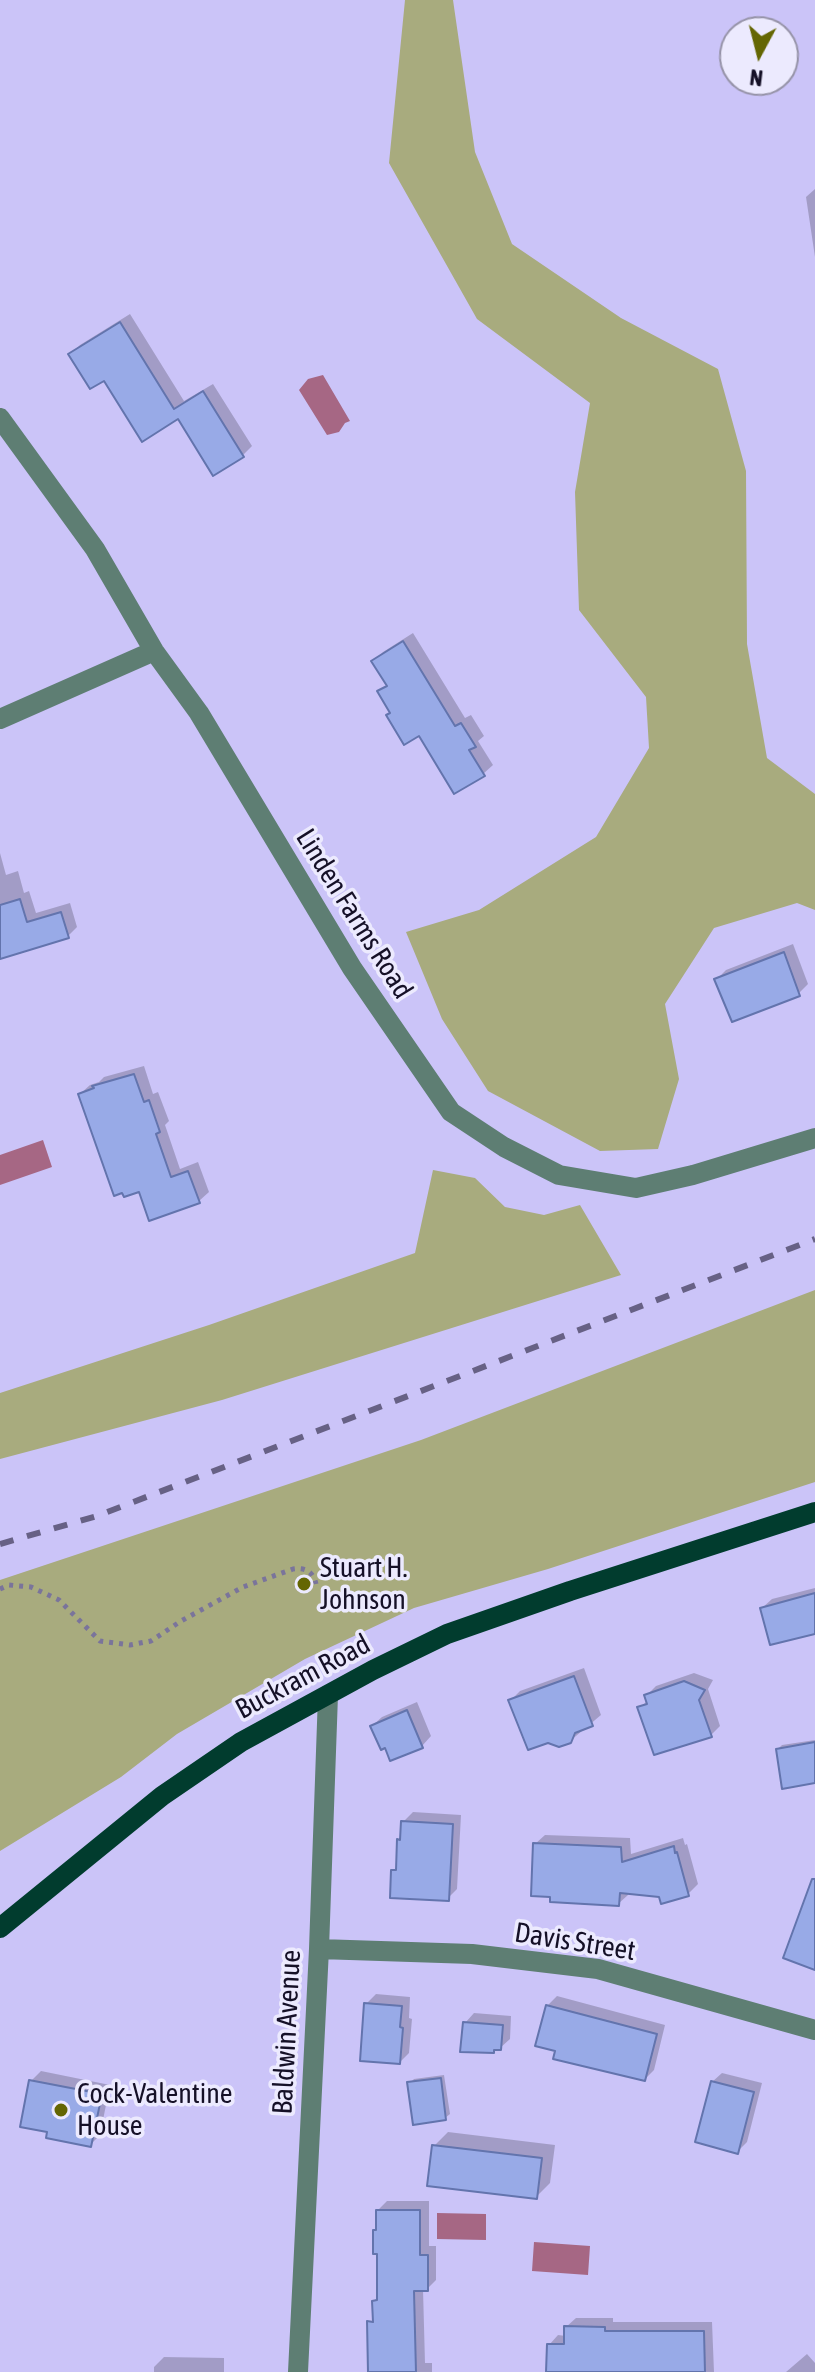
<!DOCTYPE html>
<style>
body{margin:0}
#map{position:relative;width:815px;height:2372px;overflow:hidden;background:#cbc4f8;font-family:"Asap Condensed",sans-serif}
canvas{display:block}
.north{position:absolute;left:719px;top:16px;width:80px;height:80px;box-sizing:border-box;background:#eceafe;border:2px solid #9693a8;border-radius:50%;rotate:187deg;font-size:22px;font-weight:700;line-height:32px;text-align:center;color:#151027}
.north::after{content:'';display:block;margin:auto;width:28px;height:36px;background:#646602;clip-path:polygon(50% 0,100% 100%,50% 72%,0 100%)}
</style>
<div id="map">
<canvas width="815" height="2372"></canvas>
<div class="north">N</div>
</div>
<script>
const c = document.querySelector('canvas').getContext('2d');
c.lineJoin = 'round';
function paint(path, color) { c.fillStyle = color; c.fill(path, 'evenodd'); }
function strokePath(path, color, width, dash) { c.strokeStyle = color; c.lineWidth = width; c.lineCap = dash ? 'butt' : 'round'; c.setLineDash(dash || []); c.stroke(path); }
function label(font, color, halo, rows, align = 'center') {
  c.font = font + ' "Asap Condensed",sans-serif'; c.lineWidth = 7; c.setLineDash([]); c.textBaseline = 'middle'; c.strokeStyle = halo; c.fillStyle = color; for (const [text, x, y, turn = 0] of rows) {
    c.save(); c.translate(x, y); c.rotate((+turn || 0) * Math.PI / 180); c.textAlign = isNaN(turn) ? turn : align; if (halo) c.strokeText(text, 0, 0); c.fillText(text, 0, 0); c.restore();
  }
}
paint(new Path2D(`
 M405,0H453L475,152L512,244L621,318L718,369L746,471L747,644L767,758L815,794V910L797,903L714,928L665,1004L679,1079L658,1149L600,1151L488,1091L442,1019L406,932L479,910L596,837L649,748L646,697L579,610L575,492L590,403L477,319L389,163Z
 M433,1170L475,1178L505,1207L544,1215L580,1205L621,1275L222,1400L0,1459V1393L209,1325L415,1253Z
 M815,1290V1482L548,1569L414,1608L305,1659L177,1734L121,1777L0,1851V1580L421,1440Z`), '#a8ab7e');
paint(new Path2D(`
 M323,375L350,421L345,423L339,432L327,435L299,390L308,379Z
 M43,1140L52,1167L0,1185V1155Z
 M437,2213L486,2214V2240L437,2239Z
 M534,2242L590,2246L588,2275L532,2271Z`), '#a66784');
paint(new Path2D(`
 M815,189V257L806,197Z
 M130,314L184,401L213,384L252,446L242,456L179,417L104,378L71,354L80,345Z
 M413,633L465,718L471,715L484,736L478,741L493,765L483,774L420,733L392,712L380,692L388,684L374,661L383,652Z
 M0,853L6,875L18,871L24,893L29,891L36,913L70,903L77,927L68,936L0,957Z
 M793,944L808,984L798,994L717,979L726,970Z
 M144,1066L153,1094L158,1092L169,1121L165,1125L180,1169L198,1162L209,1192L199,1201L140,1189L80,1094L90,1085L99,1082L104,1077Z
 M815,1588V1632L762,1608L772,1599Z
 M584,1668L601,1715L570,1741L511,1700L520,1691Z
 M694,1673L713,1680L708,1689L720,1726L711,1735L640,1708L648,1700L646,1696L656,1686Z
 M417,1702L431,1736L422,1746L372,1726L382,1717Z
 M815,1740V1781L778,1749L782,1745Z
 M413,1812L461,1815L457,1889L448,1898L393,1871L398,1866L399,1840L402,1837L403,1822Z
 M545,1835L630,1838L631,1854L683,1838L685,1845L687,1844L698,1884L688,1894L660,1896L628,1892V1895L618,1904L535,1844Z
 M376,1994L410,1997L409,2018L412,2019L409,2053L400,2062L366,2004Z
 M557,1996L665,2025L654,2070L645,2079L547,2006Z
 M474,2013L511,2016L510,2039L500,2048H496L493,2051L465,2023Z
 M41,2071L110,2085L100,2135L90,2145L31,2081Z
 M722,2073L762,2083L747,2142L738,2151L712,2082Z
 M444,2075L450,2114L445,2118L410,2083L414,2079Z
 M448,2132L555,2145L550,2183L536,2197L434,2146Z
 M387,2201H429V2246H436V2280L427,2289H423L425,2363H432V2372H376L374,2301L379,2296V2252L375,2230L378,2227V2210Z
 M576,2318H613V2322H712L714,2372H548L549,2345L558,2335L566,2336V2327Z
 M807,2354L815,2363V2372H786Z
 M164,2357L224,2358V2372H154V2367Z`), '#0003');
const building = new Path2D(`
 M120,322L174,409L203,391L244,457L213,476L178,419L142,442L104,381L90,389L68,354Z
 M403,641L455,726L461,723L476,747L469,750L485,776L454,794L419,736L404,745L386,715L390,713L377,691L387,686L371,661Z
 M20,899L27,922L61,912L69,938L0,959V905Z
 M784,952L800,996L732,1022L714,979Z
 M134,1074L144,1102L149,1100L160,1132L156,1134L171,1177L188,1171L200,1203L149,1221L139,1192L124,1197L122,1193L114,1196L78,1094L94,1088L92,1086Z
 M815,1593V1634L770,1645L760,1608Z
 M574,1676L593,1726L575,1733L571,1743L559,1747L548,1743L528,1750L508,1700Z
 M684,1681L705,1690L699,1700L712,1737L654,1755L637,1707L647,1704L644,1695Z
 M407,1710L423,1748L390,1761L385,1748L381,1750L370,1726Z
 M815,1742V1783L782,1789L776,1749Z
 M401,1821L453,1824L449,1901L390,1898L391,1870H396L397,1839L400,1840Z
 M533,1843L621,1847L622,1862L674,1846L675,1853L677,1852L689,1896L661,1904L659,1897L620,1893L619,1906L550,1902V1897L531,1896Z
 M812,1879H815V1970L783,1958Z
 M364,2003L402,2006L400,2027L403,2028L400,2064L360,2061Z
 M546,2005L657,2034L645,2081L553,2059L555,2051L535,2046Z
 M463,2022L503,2025L501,2050H494V2053L460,2052Z
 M441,2078L446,2120L413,2125L407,2082Z
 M29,2080L102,2094L91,2147L46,2138L47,2132L20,2127Z
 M711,2081L754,2092L738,2154L695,2142Z
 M432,2145L542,2158L537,2199L427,2186Z
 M376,2210H420V2255H428V2291H414L416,2372H368L367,2321L373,2322L372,2301L377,2300V2254H373V2230H376Z
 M564,2326L605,2327V2331H704L705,2372H546L547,2344H564Z`);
paint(building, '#98aae7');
strokePath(building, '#6374ad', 2);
strokePath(new Path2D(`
 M0,1589L9,1585L31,1587L59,1600L100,1641L130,1645L151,1641L181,1621L243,1587L293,1569C306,1567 313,1572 316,1584`), '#7a749b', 5, [4, 6]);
strokePath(new Path2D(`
 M0,418L95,549L154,651L199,713L352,968L451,1112L504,1147L559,1175L636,1188L693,1175L815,1138
 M0,719L154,651
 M319,1949L472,1954L598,1969L815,2030
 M298,2372L319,1949L328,1695`), '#5e7e73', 20);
strokePath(new Path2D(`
 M0,1928L162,1796L241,1742L373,1670L447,1634L570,1591L815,1512`), '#013c2e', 20);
strokePath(new Path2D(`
 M0,1544L97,1516L815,1239`), '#676185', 6, [14, 14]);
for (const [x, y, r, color] of [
 [304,1584,8,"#646602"],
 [61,2110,8,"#646602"]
]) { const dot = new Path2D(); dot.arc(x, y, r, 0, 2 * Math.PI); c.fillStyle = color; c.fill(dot); strokePath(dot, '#eceafe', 3); }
label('28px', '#151027', '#eceafe', [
 ["Linden Farms Road",354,914,58],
 ["Buckram Road",303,1677,-28],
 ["Davis Street",575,1942,9],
 ["Baldwin Avenue",287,2032,-87]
]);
label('28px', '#151027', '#eceafe', [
 ["Stuart H.",320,1568],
 ["Johnson",320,1600],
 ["Cock-Valentine",77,2094],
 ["House",77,2126]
], 'left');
</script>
